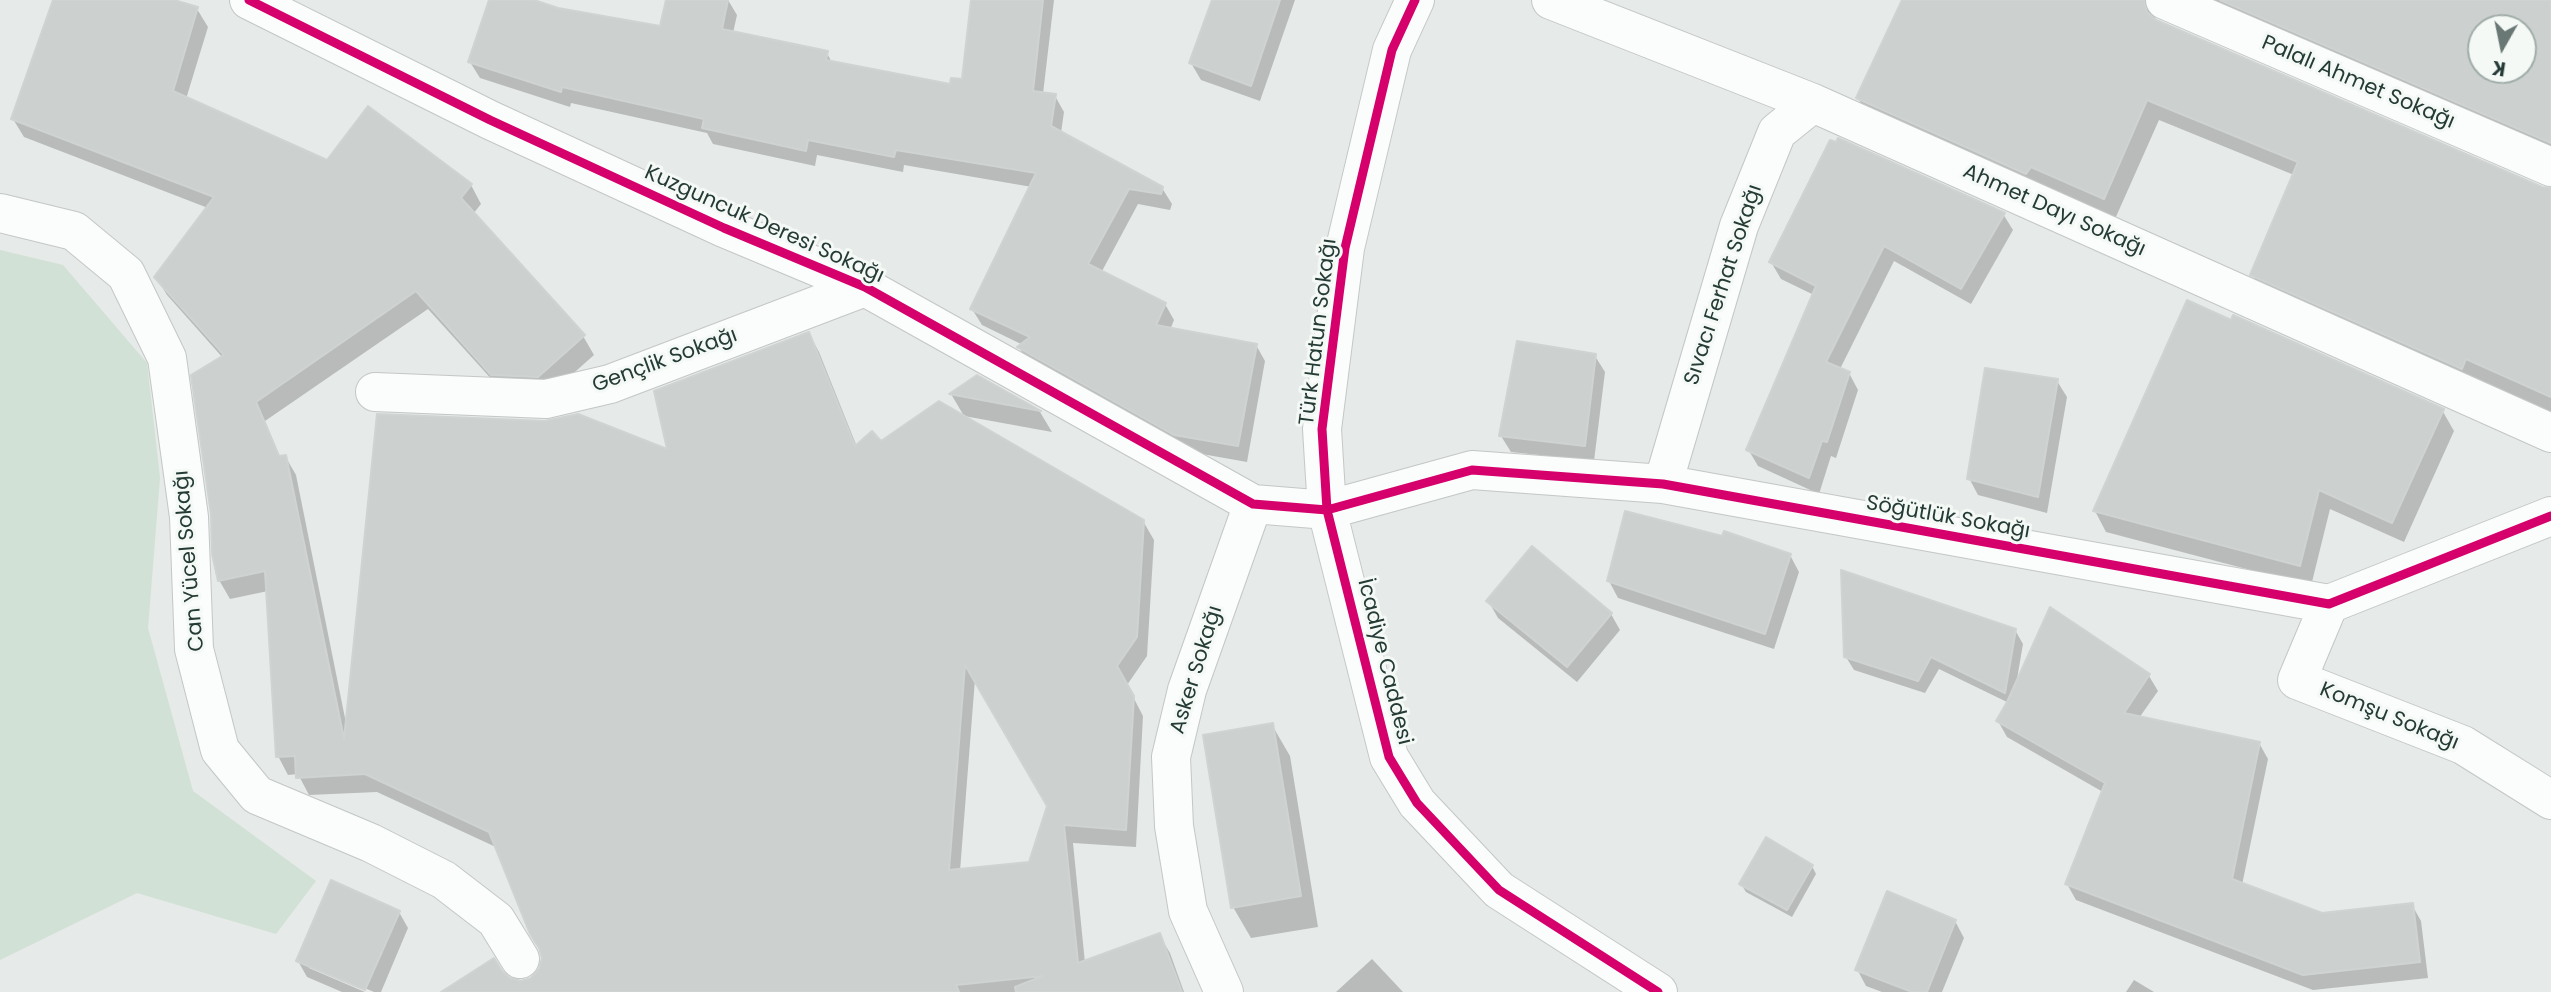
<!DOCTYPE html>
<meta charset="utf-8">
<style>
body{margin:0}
#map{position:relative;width:2551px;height:992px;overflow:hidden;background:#e6eae8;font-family:Poppins,sans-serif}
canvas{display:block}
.north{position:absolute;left:2467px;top:14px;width:70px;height:70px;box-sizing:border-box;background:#f4f9f6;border:2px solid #a1ada9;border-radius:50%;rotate:189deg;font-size:19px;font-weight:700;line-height:28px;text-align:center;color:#253b35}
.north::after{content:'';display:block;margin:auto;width:24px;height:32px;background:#697874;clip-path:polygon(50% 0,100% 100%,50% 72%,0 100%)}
</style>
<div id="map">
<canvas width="2551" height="992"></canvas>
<div class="north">K</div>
</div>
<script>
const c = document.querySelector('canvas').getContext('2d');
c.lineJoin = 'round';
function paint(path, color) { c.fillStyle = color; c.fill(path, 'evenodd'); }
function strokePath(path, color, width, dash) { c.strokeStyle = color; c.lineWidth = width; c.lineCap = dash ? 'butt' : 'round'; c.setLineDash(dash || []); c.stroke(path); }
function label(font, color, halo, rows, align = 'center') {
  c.font = font + ' Poppins,sans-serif'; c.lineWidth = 6; c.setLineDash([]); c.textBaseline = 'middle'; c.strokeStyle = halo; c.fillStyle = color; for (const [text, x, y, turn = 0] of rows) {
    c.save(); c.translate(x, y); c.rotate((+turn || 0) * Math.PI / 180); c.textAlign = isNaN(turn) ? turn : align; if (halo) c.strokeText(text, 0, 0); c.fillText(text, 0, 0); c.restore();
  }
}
paint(new Path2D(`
 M0,250L63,265L147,363L160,478L148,628L193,791L316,881L276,934L137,893L0,960Z`), '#d1e1d5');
paint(new Path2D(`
 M55,0H168L197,9L208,27L186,99L327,162L471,185L481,204L473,214L583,336L594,355L549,395L504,393L428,309L265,421L280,457L285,456L296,475L346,723L809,334L819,352L857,447L881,443L1143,521L1154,540L1147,656L1127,685L1143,716L1136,847L1073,843L1085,963L1159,935L1170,953L1184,992H444L508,979L520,983L533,979L541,970L544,958L498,848L377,792L309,795L298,774L288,775L278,756L268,591L230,599L219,580L223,358L167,295L156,277L208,208L24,137L13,119ZM975,679L1049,806L1030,864L960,871Z
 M491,0H529L558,10L661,28L668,0H728L737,15L733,33L827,53L832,63L952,86L963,81L973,0H1054L1043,94L1055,96L1064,112L1061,133L1162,188L1172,204L1170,210L1138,204L1101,273L1165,304L1174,320L1170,330L1256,345L1265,361L1247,462L1185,451L1028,363L1019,347L1023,345L982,325L972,309L1032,187L904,165L903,172L817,155L815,166L713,144L707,133L571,103L570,107L480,78L470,62Z
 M1214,0H1295L1260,101L1201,80L1191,63Z
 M1904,0H2171L2156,13L2154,21L2542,189L2551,190V412L2478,379L2473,389L2264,295L2252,274L2294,175L2159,120L2115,219L1870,119L1858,98Z
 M2187,0H2551V158ZM2481,28H2523V70H2481Z
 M2003,214L2013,230L1971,304L1894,261L1840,369L1849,373L1858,390L1836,458L1831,456L1819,494L1758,466L1748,449L1814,295L1781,279L1771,262Z
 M1595,356L1605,372L1594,461L1511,452L1501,436Z
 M977,377L1040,412L1052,432L964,416L951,394Z
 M2057,381L2067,397L2047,513L1978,495L1969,478Z
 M2442,410L2454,431L2404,542L2330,509L2311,586L2106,532L2095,511Z
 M1790,555L1799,572L1774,649L1618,598L1609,581Z
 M1489,602L1611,614L1620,630L1577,682L1498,618Z
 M2015,630L2023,644L2016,685L2149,676L2158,691L2139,718L2259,743L2268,759L2242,885L2322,915L2412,905L2421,921L2428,978L2313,990L2076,900L2067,884L2103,792L2007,737L1998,721L2009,703L1939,669L1925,693L1854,670L1846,657Z
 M1272,725L1290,756L1318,927L1251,938L1233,907Z
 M1812,866L1816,874L1792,917L1746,892L1741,884Z
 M399,912L408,928L381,992H374L309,964V968L365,992H342L307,977L298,961Z
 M1955,921L1964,938L1942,992H1882L1866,986L1857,969Z
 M1372,959L1403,992H1336Z
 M2134,980L2154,992H2126Z`), '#0003');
const building = new Path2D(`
 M53,0H174L198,7L173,91L327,160L368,106L472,184L461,198L585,335L538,377L491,375L416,291L256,402L279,456L286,455L344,739L377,414L545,421L578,414L667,449L654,391L809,332L855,446L872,431L881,441L939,401L1144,520L1137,637L1117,666L1134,696L1126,830L1064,825L1078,963L1160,933L1182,992H1016L1015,987L1043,976L956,985L959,992H441L494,958L502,971L510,978L521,981L531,978L539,969L542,958L539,948L530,934L489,832L365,774L296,778L295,756L276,757L265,571L218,581L212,554L211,514L191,375L224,355L154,277L214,197L11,119ZM965,665L1047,806L1029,862L949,870Z
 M489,0H534L558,8L660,26L666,0H728L722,29L828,51L826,60L950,84L951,78L962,79L971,0H1043L1033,91L1056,94L1051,126L1163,187L1161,194L1129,189L1088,264L1166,303L1156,325L1257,344L1238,446L1174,435L1017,347L1030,337L970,309L1036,173L896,150L894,157L808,140L806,151L702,128L704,119L562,87L561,92L468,62Z
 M1212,0H1280L1251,86L1189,63Z
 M1902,0H2144L2147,12L2156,20L2542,187L2551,188V397L2466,359L2462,369L2250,275L2298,162L2147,100L2104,199L2031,167L2026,174L1856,98Z
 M2220,0H2551V143ZM2481,28H2523V70H2481Z
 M1838,138L2005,213L1961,289L1884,246L1826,362L1850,372L1827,442L1822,441L1809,478L1746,450L1816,286L1769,262L1830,140L1836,142Z
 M2187,300L2231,320L2233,315L2444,409L2392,523L2319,490L2300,566L2093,511Z
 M1517,341L1596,354L1585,446L1499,436Z
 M1985,368L2058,379L2038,497L1967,479Z
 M977,375L1041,411L949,394Z
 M1625,511L1722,536L1724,531L1791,554L1765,634L1607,581Z
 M1532,546L1612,613L1567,667L1486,601Z
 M1841,570L2016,629L2005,693L1931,657L1918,681L1844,657Z
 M2050,607L2150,674L2124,713L2260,742L2232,879L2322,913L2413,903L2420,962L2303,975L2065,884L2105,783L1996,721L2007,702Z
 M1273,723L1301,896L1231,908L1203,735Z
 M1766,837L1813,865L1787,910L1739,884Z
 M331,880L400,911L365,990L296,961Z
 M1887,891L1956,920L1927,992H1912L1855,970Z`);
paint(building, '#ccd1cf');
strokePath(building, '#cfd3d1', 2);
const minor = new Path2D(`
 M249,0L490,120L724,228L865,287L1253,504L1327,510L1472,470L1663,484L2329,604L2551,516
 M1415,0L1392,50L1345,248L1322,429L1327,510L1389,757L1417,803L1499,890L1658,992
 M1551,0L1813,103L2551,433
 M2165,0L2551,167
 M0,213L74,231L126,274L167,358L189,517L194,649L220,750L257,795L371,843L444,880L496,920L520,959
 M375,392L546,399L610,384L865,287
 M1663,484L1739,226L1777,132L1813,103
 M2329,604L2297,680L2463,745L2551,800
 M1224,992L1188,911L1174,826L1171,757L1187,690L1253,504`);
strokePath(minor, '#c3c7c5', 40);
strokePath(minor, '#fbfcfc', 38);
strokePath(new Path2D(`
 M249,0L490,120L724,228L865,287L1253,504L1327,510L1472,470L1663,484L2329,604L2551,516
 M1415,0L1392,50L1345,248L1322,429L1327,510L1389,757L1417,803L1499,890L1658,992`), '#d6006c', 9);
label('21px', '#253b35', '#f4f9f6', [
 ["Palalı Ahmet Sokağı",2358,83,23],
 ["Ahmet Dayı Sokağı",2054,211,24],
 ["Kuzguncuk Deresi Sokağı",764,225,24],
 ["Sıvacı Ferhat Sokağı",1724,285,-72],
 ["Türk Hatun Sokağı",1319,332,-83],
 ["Gençlik Sokağı",665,361,-20],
 ["Söğütlük Sokağı",1948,518,10],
 ["Can Yücel Sokağı",190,561,-95],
 ["İcadiye Caddesi",1384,662,76],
 ["Asker Sokağı",1197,670,-73],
 ["Komşu Sokağı",2389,717,22]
]);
</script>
